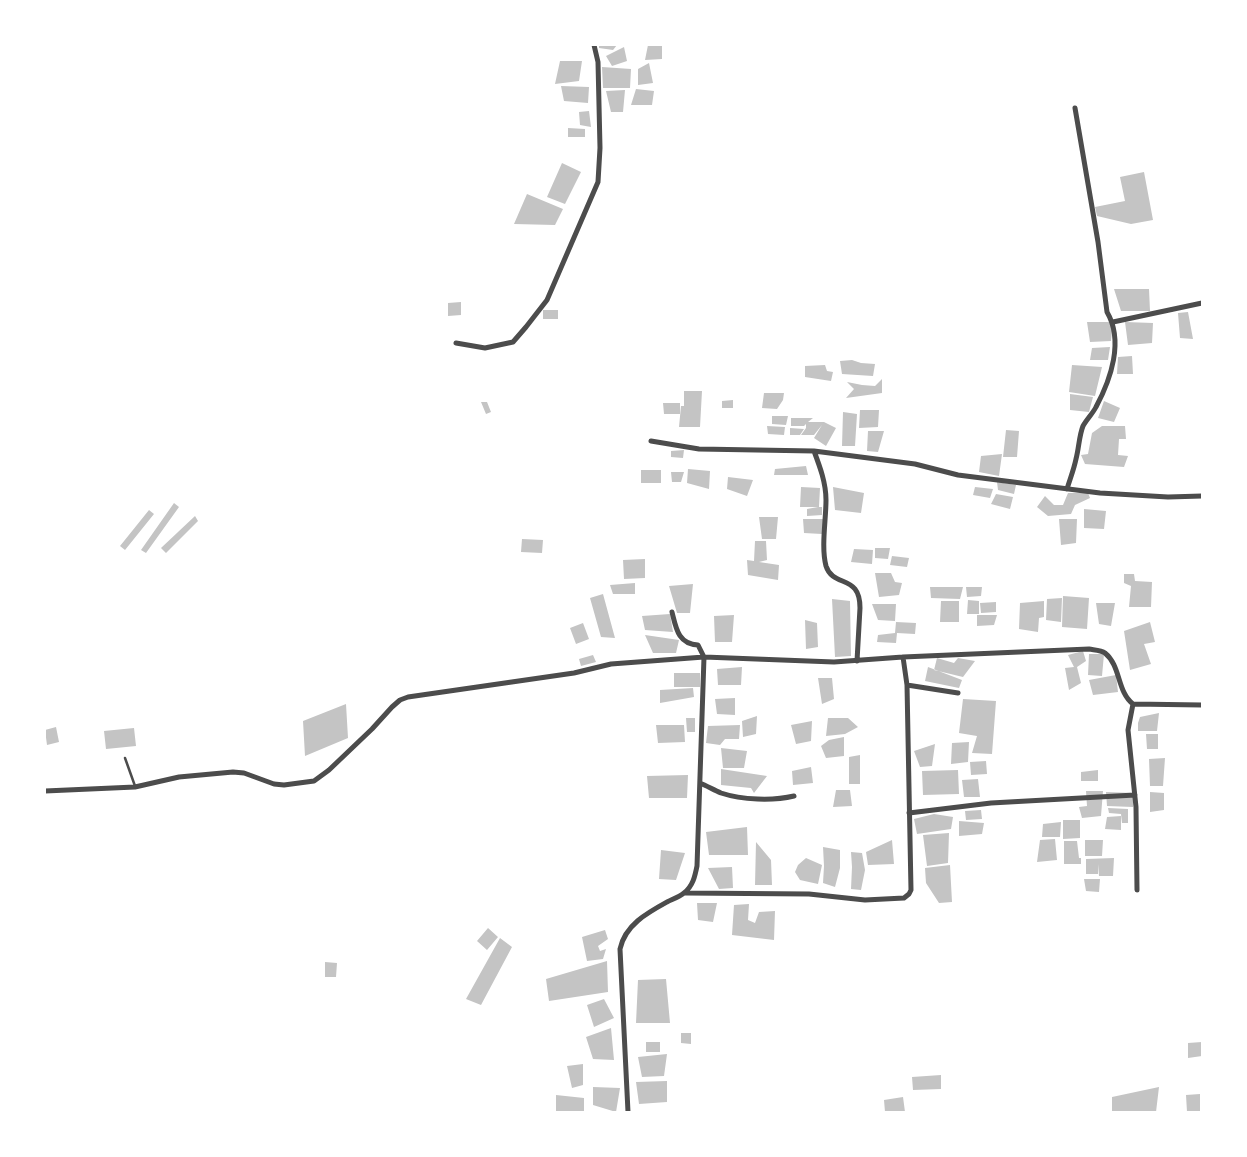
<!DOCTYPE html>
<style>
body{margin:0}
#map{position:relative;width:1247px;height:1157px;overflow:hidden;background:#fff;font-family:"Sofia Sans Condensed",sans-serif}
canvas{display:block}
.frame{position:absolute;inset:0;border:46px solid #fff;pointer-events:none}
</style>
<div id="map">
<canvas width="1247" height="1157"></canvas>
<div class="frame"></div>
</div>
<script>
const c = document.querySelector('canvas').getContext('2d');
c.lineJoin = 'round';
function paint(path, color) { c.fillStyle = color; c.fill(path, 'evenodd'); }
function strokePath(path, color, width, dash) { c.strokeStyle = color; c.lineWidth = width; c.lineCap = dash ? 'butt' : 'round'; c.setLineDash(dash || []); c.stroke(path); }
paint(new Path2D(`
 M599,45H617L613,50L599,48Z
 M648,45H662V59L645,60Z
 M624,47L627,61L612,66L606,56Z
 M560,61H582L579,81L555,84Z
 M649,63L653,83L638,85V69Z
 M602,67L631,69L630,88H603Z
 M561,86L589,87L588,103L564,101Z
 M636,89L654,91L652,105H631Z
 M625,90L623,112H611L606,91Z
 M589,111L591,127L580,125L579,112Z
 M568,128L585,129V137H568Z
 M562,163L581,172L565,204L547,197Z
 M1144,172L1153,220L1131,224L1097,216L1095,207L1125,201L1120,177Z
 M527,194L563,209L555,225L514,224Z
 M1114,289H1149L1150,311H1121Z
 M461,302V315L448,316V303Z
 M543,310H558V319H543Z
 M1188,312L1193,339L1180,338L1178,313Z
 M1087,322H1113L1111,341L1090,342Z
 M1125,322L1153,323L1152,343L1128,345Z
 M1110,347L1108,360H1090L1092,348Z
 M1132,356L1133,374H1117L1118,357Z
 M852,360L861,363L875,364L873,376L842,374L840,361Z
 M825,365L827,371L833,372L831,381L805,377V366Z
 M1072,365L1102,367L1095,396L1069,392Z
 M882,379V393L846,398L854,389L847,382L862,385L875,386Z
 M684,391H702L700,427H679L681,406H684Z
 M764,393H784L783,400L777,409L762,408Z
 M1070,394L1093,397L1089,412L1070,410Z
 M733,400V408H722V401Z
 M1104,401L1120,408L1114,422L1098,418Z
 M481,402H487L491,412L486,414Z
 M663,403H680V414H664Z
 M860,410H879L878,427L859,428Z
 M843,412L857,414L855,446H842Z
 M772,416H788L786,425L772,424Z
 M791,418H813L808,422H824L836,428L826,446L814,438L822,425L814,435H801L806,428V424L804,426H791Z
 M767,426L785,427L784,435L768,434Z
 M1102,426H1125L1126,439H1119L1118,455L1128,456L1124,467L1085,464L1081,455L1088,454L1092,433Z
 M790,428L804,429L800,435H790Z
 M1006,430L1019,431L1017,457H1003Z
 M868,431H884L878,452L867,451Z
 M684,450L683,458L671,457V451Z
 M1002,454L999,476L979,472L981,456Z
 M806,466L808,475H774L775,469Z
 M688,469L710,471L709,489L687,483Z
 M641,470H661V483H641Z
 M671,472H684L681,482H672Z
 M728,477L753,480L747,496L727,489Z
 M997,482L1016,485L1014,494L998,490Z
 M801,487L820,488L819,507H800Z
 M833,487L864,493L861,513L835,510Z
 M975,487L993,489L990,498L973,495Z
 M1068,493H1088L1090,498L1075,505L1071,514L1048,516L1037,507L1045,496L1054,505H1063Z
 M996,494L1013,497L1010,509L991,504Z
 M174,503L179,507L146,553L141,550Z
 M818,507H822V515L807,516V509Z
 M1084,509L1106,511L1104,529L1084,528Z
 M149,510L154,514L125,550L120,546Z
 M195,516L198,521L166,553L161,548Z
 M759,517H778L776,539H762Z
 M803,519H825L822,534L804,533Z
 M1059,519H1077L1076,543L1061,545Z
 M522,539L543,540L542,553L521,552Z
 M755,541H766L767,560L759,562L779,565L778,580L748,575L747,560L754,561Z
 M875,548H890L888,559L875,558Z
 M854,549L873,550L872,564L851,562Z
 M892,556L909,558L907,567L890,565Z
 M645,559V578L624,579L623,560Z
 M875,573H891L895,582L902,583L899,595L879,597Z
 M1124,574H1134L1135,581L1152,582L1151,607H1129L1131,586L1124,583Z
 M635,583V594H613L610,585Z
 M693,584L690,613H677L669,586Z
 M930,587H963L960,599L931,598Z
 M966,587H982L981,596L967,597Z
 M603,594L615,638L601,637L590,598Z
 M1063,596L1089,598L1087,629L1062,627Z
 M1062,598L1061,622L1046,620L1047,599Z
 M832,599L850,601L851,656L835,657Z
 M968,600L979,601V614H967Z
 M941,601H959V622H940Z
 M1044,601V617L1039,618L1038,632L1019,629L1020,603Z
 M996,602V612L981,613L980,603Z
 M1096,603H1115L1111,626L1099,624Z
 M872,604H896L895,621L878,620Z
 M670,614L673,632L645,630L642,616Z
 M734,615L732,642H715L714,616Z
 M977,615H997L994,625L977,626Z
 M805,620L817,623L818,647L806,649Z
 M896,622L916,623L915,634L897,633L896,643L877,642L878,635L895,633Z
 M1150,622L1155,642L1144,644L1151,664L1130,670L1124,631Z
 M583,623L589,639L576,644L570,628Z
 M645,635L679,640L676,653H653Z
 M1083,651L1086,661L1077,667L1081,683L1069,690L1065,668L1074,667L1068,655Z
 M1089,654H1104L1102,676L1088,675Z
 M593,655L596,662L581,666L579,659Z
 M937,658L954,663L958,658L975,661L963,677L934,670Z
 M742,667L741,685H718L717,669Z
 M928,667L962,680L959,688L925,681Z
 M674,673H700V687H674Z
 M1116,675L1118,692L1093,695L1089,680Z
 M818,678H832L834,699L822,704Z
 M693,688L694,697L660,703V690Z
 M735,698V715L717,714L715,699Z
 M963,699L996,701L992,754L972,753L977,736L959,733Z
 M346,704L348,738L305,756L303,721Z
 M1159,713L1157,731H1138V723L1140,717Z
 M757,716L756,734L743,737L742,721Z
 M686,718H695V732H687Z
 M828,718H848L858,727L845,734L826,736Z
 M812,721L811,741L796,744L791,725Z
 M656,725H684L685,742L658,743Z
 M740,725L739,739H725L720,745L706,743L708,726Z
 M56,727L59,742L47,745L45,730Z
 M134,728L136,746L106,749L104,731Z
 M1146,734H1158V749H1147Z
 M844,737V756L826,758L821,746L829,740Z
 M969,742L968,762L951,764L952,743Z
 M935,744L932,766L920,767L914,751Z
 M721,748L747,751L744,768H723Z
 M860,755V784H849V757Z
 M1165,758L1163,786H1150L1149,759Z
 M986,761L987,774L971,775L970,762Z
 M811,767L813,783L793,785L792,771Z
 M721,769L767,776L754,793L751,788L721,785Z
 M958,770L959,794L923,795L922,771Z
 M1098,770V781H1081V772Z
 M688,775L687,798H649L647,776Z
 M978,779L980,797H964L962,780Z
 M836,790H850L852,806L833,807Z
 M1086,791H1103L1101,816L1082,818L1079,807L1087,806Z
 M1106,792L1133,793V807L1107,806Z
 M1150,792L1164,793V810L1150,812Z
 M1108,808L1128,809V823H1122L1121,814L1109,813Z
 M981,810L982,819L966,820L965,811Z
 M934,814L953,817L951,829L917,834L914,819Z
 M1121,816V830L1105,829L1107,817Z
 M1063,820H1080V838L1063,839Z
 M959,821L984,823L982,834L959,836Z
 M1061,822L1060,837H1042L1043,824Z
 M747,827L748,855H709L706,832Z
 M949,833L948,863L927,866L923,835Z
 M1055,839L1057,860L1037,862L1040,840Z
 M892,840L894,864L868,865L866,852Z
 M1085,840H1103L1102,856H1085Z
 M1064,841H1077L1079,858H1081V864H1064Z
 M756,842L771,860L772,885H755Z
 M823,847L840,850V868L835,887L823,883L824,866Z
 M661,850L685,853L676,880L659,879Z
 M851,852L862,853L865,870L861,890L851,889L852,867Z
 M806,858L822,865L818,884L800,880L795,872L798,865Z
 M1114,858L1113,876H1099L1098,864V874H1086V859Z
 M950,865L952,902L939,903L926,883L925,868Z
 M732,867L733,888L719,889L708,868Z
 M1084,879H1100L1099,892L1086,891Z
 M697,903H717L713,922L698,920Z
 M749,904L748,920L755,923L759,912L775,911L774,940L732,935L734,905Z
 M488,928L498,937L487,950L477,941Z
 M605,930L608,939L598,946L600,951L606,949L603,959L587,961L582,937Z
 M500,938L512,947L481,1005L466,999Z
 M607,961L608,992L549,1001L546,979Z
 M325,962L337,963L336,977H325Z
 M666,979L670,1023H636L638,980Z
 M604,999L614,1018L594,1027L587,1005Z
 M611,1028L614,1060L593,1059L586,1037Z
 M681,1033H691V1044L681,1043Z
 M646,1042H660V1052H646Z
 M1202,1042V1056L1188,1058V1043Z
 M667,1054L664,1076L642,1077L638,1057Z
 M583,1064V1085L572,1088L567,1066Z
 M941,1075V1089L913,1090L912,1077Z
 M667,1081V1102L639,1104L636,1082Z
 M593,1087L620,1088L616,1112L593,1105Z
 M1159,1087L1156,1112H1112V1097Z
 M1200,1094V1112H1187L1186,1095Z
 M556,1095L584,1098V1112H556Z
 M903,1097L905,1112H885L884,1100Z`), '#c4c4c4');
strokePath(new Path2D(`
 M125,758L135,786`), '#4c4c4c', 2.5);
strokePath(new Path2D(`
 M1113,322L1202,303
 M456,343L485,348L513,342L526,327L547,300L598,182L600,148L598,62L594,45
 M651,441L699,449L814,451C820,467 826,483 826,500C826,520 821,547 826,566C831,582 847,579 855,589C859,594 860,602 860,608L857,661
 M814,451L915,464L958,475L1100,493L1168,497L1202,496
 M1067,489C1070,479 1074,469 1076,459C1079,448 1079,436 1083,426C1087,419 1093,413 1096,407C1111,379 1124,341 1107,312L1098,242L1075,108
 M907,685L958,693
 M1133,704L1128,730L1136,807L1137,890
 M700,783C707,786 714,790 721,793C742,800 773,801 794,796
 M45,791L135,787L179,777L233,772L244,773L274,784L284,785L314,781L329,770L372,729L392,707L400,700L408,697L574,673L611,664L704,657L834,662L903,657L1089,649C1094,650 1101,650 1105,653C1121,666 1117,692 1133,704L1202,705
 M909,813L991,803L1135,795
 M685,893L809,894L865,900L904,898L909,894L911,890L907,685L903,657
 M628,1112L620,949C625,925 647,913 667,902C673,899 679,897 684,893C693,886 695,876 697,866L704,657L698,645C678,644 676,628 672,612`), '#4c4c4c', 5);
</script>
